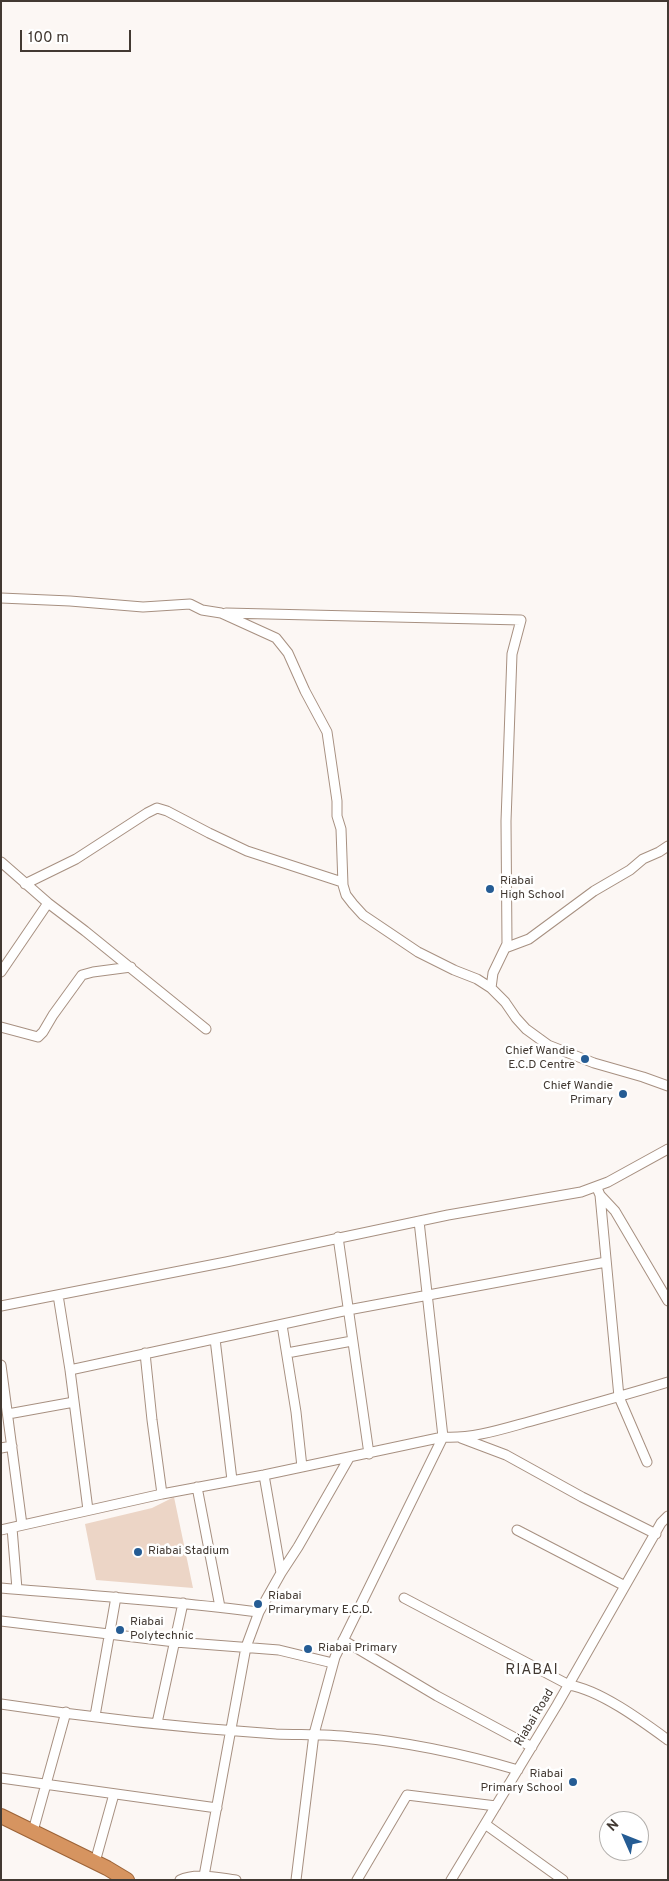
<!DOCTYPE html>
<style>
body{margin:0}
#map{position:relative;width:669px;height:1881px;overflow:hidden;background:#fcf7f4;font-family:Overpass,sans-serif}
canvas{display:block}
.frame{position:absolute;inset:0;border:2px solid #423932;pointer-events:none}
.north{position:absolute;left:599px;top:1811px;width:50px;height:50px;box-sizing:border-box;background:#fff;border:1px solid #b3b0ad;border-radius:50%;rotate:314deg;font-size:14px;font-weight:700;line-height:20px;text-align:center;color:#423932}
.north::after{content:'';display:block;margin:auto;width:18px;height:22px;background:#255c94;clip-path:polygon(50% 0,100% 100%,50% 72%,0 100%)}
.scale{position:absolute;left:20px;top:30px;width:111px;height:22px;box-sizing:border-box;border:2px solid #423932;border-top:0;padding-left:6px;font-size:15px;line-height:18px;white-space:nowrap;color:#423932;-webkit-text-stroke:4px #fff;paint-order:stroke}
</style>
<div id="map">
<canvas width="669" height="1881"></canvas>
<div class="frame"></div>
<div class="north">N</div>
<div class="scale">100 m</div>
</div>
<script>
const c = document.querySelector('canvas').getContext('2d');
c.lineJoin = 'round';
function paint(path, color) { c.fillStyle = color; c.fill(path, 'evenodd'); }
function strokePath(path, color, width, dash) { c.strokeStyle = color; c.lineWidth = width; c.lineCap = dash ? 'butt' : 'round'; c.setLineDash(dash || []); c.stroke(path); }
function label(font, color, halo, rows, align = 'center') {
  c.font = font + ' Overpass,sans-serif'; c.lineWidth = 5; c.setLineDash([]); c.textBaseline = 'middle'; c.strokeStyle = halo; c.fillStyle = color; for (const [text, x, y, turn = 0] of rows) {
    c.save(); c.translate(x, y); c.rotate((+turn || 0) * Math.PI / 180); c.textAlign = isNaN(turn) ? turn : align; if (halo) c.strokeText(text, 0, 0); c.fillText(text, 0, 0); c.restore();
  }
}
paint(new Path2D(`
 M174,1497L193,1588L96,1580L85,1524L152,1508Z`), '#ecd5c6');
const minor = new Path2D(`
 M1,598L70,601L143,607L190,604L202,610L221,613L276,638L288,653L305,691L327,732L337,801V816L341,829L343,885L346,895L353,904L363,915L418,952L454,970L477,979L491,988L505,1002L516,1018L526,1029L548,1045L594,1063L643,1077L668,1086
 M226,613L521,620L512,654L506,821L507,944L493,973L491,988
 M1,862L48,903L85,931L206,1029
 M25,884L76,859L147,813L157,808L167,811L209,833L247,851L342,882
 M505,948L529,939L594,891L630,870L643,859L659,852L668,846
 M1,972L48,903
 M1,1027L38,1037L43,1032L53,1015L82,975L93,972L131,967
 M597,1188L600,1195L619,1397L647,1462
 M600,1195L615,1211L668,1301
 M338,1237L369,1454
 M58,1295L70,1370L88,1510
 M1,1306L226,1262L448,1215L581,1192L608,1182L668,1149
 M282,1325L296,1412L302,1467
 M215,1339L232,1480
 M145,1353L152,1420L162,1494
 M287,1353L352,1341
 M1,1365L22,1525
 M70,1370L348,1310L606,1262
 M8,1414L74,1402
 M461,1438L506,1455L582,1497L656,1534
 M1,1448L12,1446
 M197,1487L220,1607
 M12,1528L17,1589
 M1,1530L162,1494L264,1475L443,1437C476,1439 508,1427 539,1419C582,1407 625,1395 668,1382
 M517,1530L625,1586
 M281,1573L298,1547L349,1458
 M1,1588C87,1595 173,1601 259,1612
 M404,1598L569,1685C600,1690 642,1721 668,1740
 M1,1621L175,1642L279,1650L333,1663
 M343,1640L437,1696L532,1747
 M1,1704C92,1718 184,1728 276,1734C301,1735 326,1734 352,1737C408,1742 464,1754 518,1770
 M95,1716L116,1597
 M157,1723L183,1603
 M1,1778L217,1808
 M485,1824L563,1880
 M33,1831L66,1712
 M95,1862L114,1794
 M204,1876L246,1647L259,1612L281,1573L264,1475
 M180,1880C196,1872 219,1878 236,1880
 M296,1880L314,1734L335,1657L443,1437L419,1221
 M357,1880L407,1795L496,1806
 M451,1880L557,1705L661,1523L668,1516`);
const trunk = new Path2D(`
 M1,1816L107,1868L127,1880`);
strokePath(minor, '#a79081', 11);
strokePath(trunk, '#9c6337', 16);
strokePath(minor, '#fff', 9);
strokePath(trunk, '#d69460', 14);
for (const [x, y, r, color] of [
 [490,889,5,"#255c94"],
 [585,1059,5,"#255c94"],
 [623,1094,5,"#255c94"],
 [138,1552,5,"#255c94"],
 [258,1604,5,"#255c94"],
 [120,1630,5,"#255c94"],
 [308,1649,5,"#255c94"],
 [573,1782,5,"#255c94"]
]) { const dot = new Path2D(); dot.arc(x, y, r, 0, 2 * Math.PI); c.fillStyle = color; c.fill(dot); strokePath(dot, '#fff', 2); }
label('12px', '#423932', '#fff', [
 ["Riabai",500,882],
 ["High School",500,896],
 ["Chief Wandie",575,1052,"right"],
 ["E.C.D Centre",575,1066,"right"],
 ["Chief Wandie",613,1087,"right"],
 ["Primary",613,1101,"right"],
 ["Riabai Stadium",148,1552],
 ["Riabai",268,1597],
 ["Primarymary E.C.D.",268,1611],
 ["Riabai",130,1623],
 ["Polytechnic",130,1637],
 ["Riabai Primary",318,1649],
 ["Riabai",563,1775,"right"],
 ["Primary School",563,1789,"right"]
], 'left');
label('12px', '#423932', '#fff', [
 ["Riabai Road",535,1718,-59]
]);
c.letterSpacing = '1px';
label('15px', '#423932', '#fff', [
 ["RIABAI",532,1671]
]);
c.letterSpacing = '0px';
</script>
